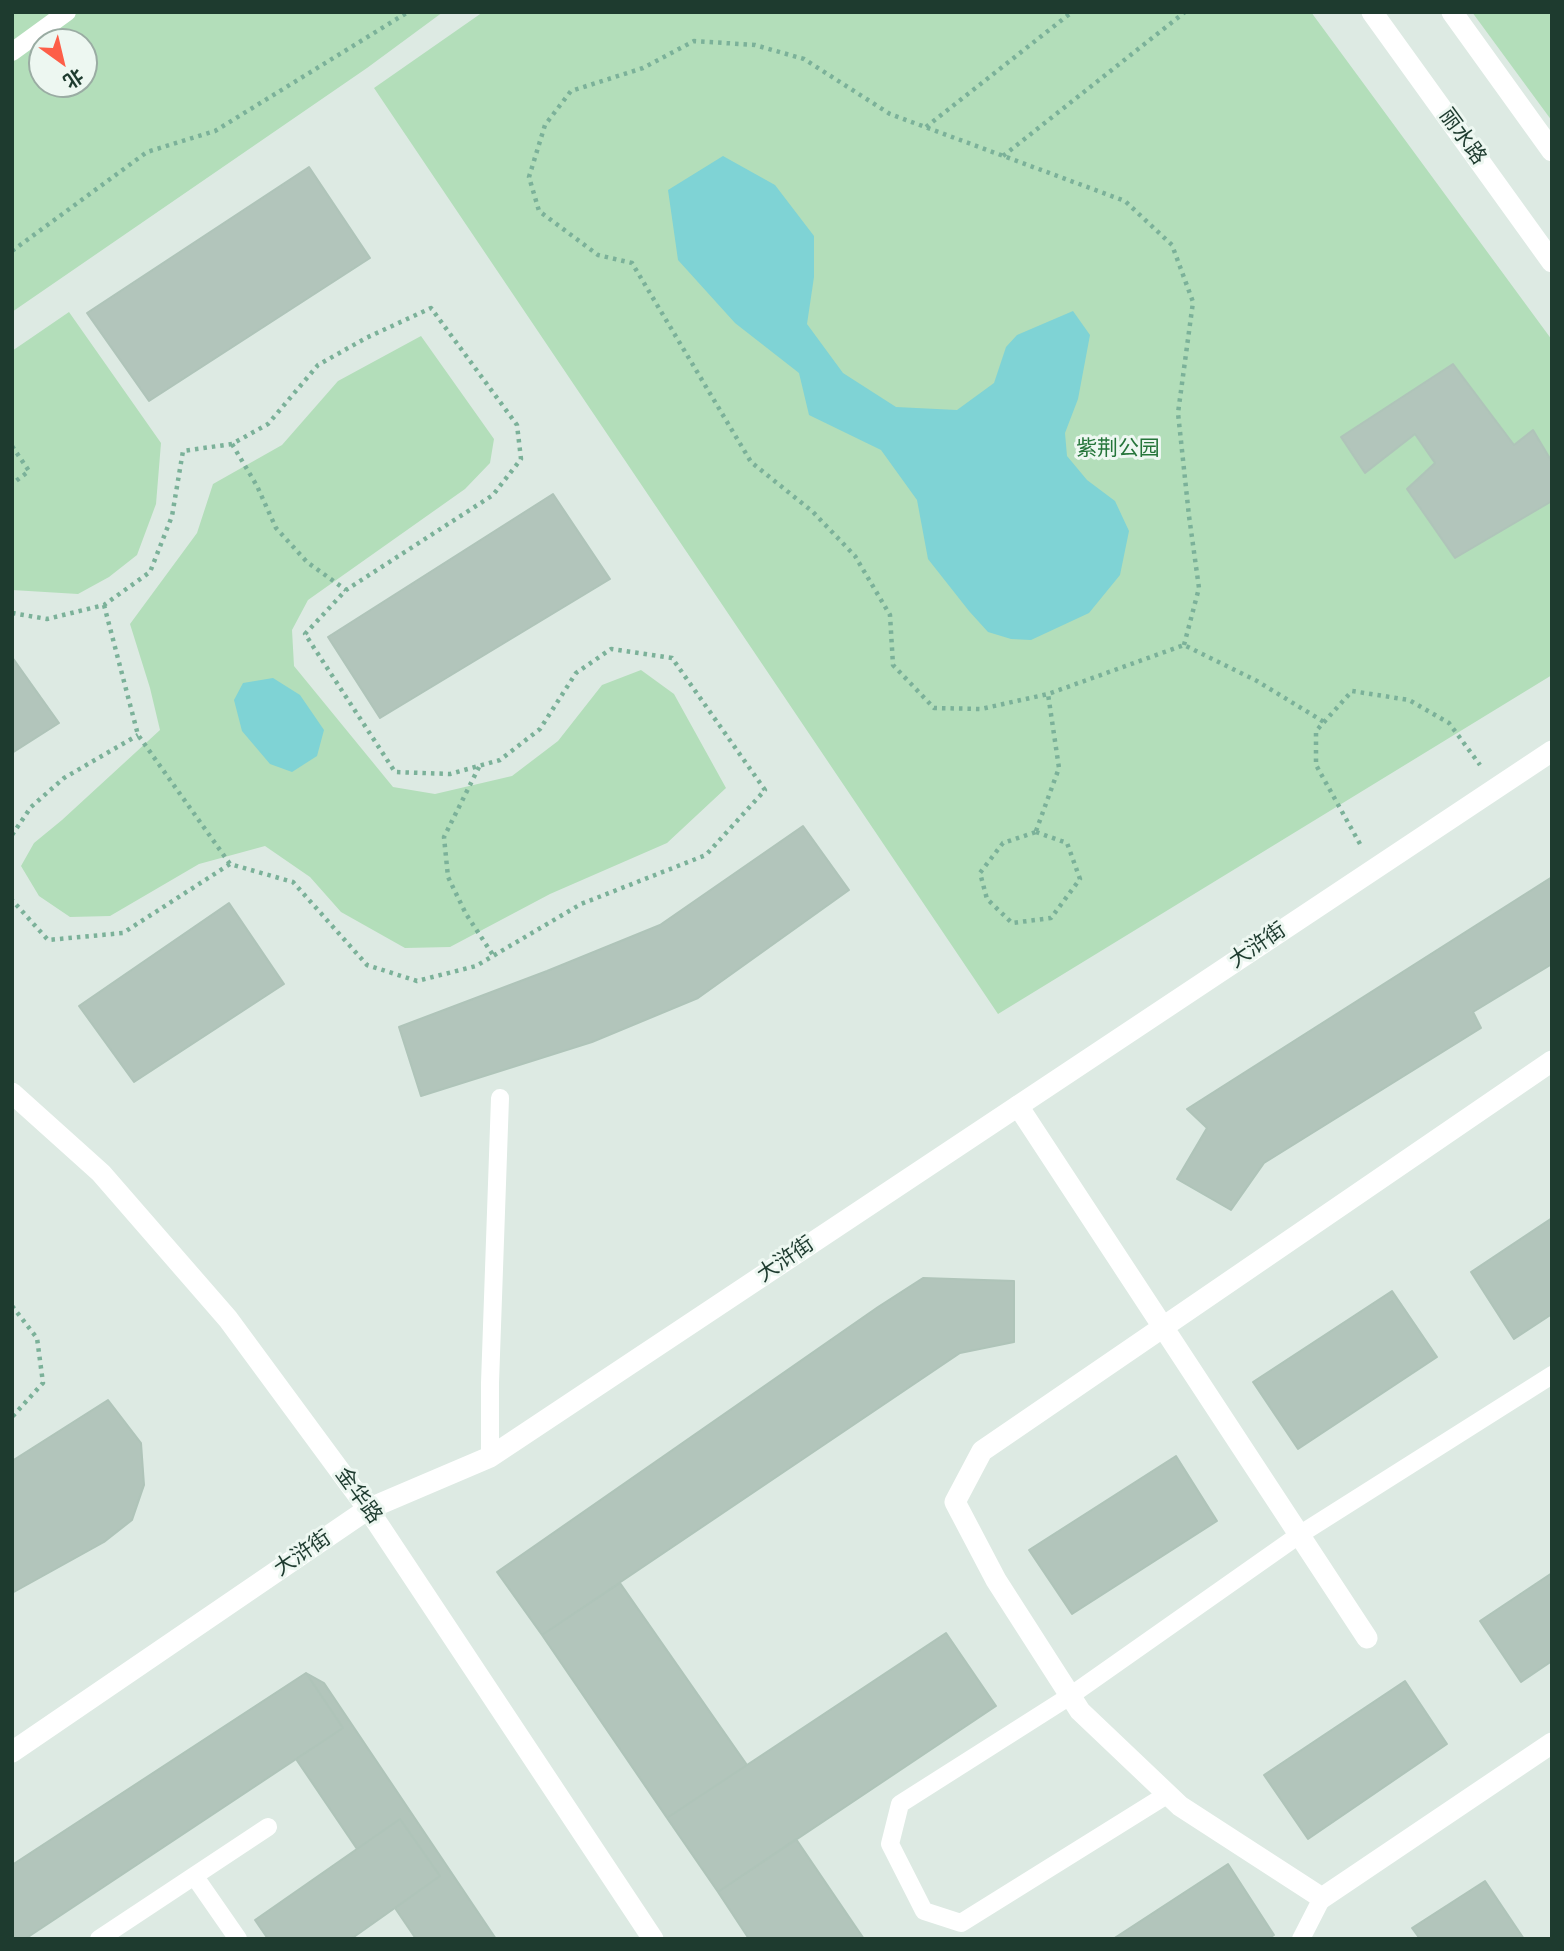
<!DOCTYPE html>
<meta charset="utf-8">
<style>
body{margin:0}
#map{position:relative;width:1564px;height:1951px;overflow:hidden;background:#ddeae3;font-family:"DejaVu Sans","Noto Sans SC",sans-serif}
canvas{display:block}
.frame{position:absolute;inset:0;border:14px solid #1e3b2f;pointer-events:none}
.north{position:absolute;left:28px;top:28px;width:70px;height:70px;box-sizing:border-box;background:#edf7f1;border:2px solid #9aaca3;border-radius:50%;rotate:146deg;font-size:19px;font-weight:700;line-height:28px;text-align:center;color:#1e3b2f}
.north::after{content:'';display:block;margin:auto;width:24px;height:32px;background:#fd5e48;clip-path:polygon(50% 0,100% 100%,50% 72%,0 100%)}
</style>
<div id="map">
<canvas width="1564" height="1951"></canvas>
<div class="frame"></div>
<div class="north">北</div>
</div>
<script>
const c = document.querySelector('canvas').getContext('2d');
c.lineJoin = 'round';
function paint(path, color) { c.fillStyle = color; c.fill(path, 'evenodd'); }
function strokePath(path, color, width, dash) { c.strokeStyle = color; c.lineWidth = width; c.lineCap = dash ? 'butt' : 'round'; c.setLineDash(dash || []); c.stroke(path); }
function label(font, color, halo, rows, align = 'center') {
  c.font = font + ' "DejaVu Sans","Noto Sans SC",sans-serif'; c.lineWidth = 6; c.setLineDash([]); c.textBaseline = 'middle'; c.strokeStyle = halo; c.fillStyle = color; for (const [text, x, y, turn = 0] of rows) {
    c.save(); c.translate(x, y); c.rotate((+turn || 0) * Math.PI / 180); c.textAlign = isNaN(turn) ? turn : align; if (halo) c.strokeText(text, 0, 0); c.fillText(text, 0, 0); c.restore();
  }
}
paint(new Path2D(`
 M12,12H443L367,68L12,312ZM42,42H84V84H42Z
 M483,12H1311L1552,340V675L998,1014L374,88Z
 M1472,12H1552V121Z
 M69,312L161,443L156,504L137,555L109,577L78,594L12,590V351Z
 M421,336L494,439L490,463L465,489L308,600L292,630L294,666L393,787L435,794L512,776L558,741L602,685L641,670L674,694L726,788L667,843L550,894L450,947L405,948L341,912L310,877L265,846L199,864L110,916L70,917L39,896L21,866L34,843L62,820L160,730L150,688L130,624L197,533L213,484L282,445L338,381Z`), '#b3deba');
paint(new Path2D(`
 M723,156L775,185L814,236V277L807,324L843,373L896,407L957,410L994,383L1006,347L1017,335L1073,311L1090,335L1078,399L1065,433L1067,456L1087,480L1115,501L1129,531L1120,575L1089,613L1031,640L1011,639L988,632L969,611L928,559L917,500L881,450L809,415L799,373L735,323L678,260L668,190Z
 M273,678L300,695L324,730L317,756L292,772L270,764L242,731L234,700L243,683Z`), '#7fd3d5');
const building = new Path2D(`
 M309,167L370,258L149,401L87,313Z
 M1453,364L1514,445L1533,430L1552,462V501L1455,558L1407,489L1435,463L1415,434L1365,473L1341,437Z
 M553,494L610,579L380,718L328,637Z
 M12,657L59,723L12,753Z
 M803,826L849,890L698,998L592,1042L421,1096L399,1027L547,971L660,925Z
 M1552,877V964L1473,1012L1481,1028L1264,1163L1231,1210L1177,1179L1207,1128L1187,1109Z
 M229,903L284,984L134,1082L79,1006Z
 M1552,1218V1314L1514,1339L1471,1272Z
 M923,1278L1014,1281V1342L960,1353L542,1635L497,1572L878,1307Z
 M1392,1291L1437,1357L1298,1449L1253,1382Z
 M108,1400L141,1443L144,1485L132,1520L104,1542L12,1593V1461Z
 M1176,1456L1217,1521L1072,1614L1029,1550Z
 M1552,1573V1661L1521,1682L1480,1621Z
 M620,1583L747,1765L667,1818L542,1635Z
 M946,1633L996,1706L718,1892L667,1818Z
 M306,1673L343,1728L25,1939H12V1865Z
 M306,1673L324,1683L496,1939H416L395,1908L440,1876L400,1819L357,1849L296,1759L343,1728Z
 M1405,1681L1447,1744L1308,1839L1264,1775Z
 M400,1819L440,1876L351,1939H268L255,1920Z
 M796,1839L864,1939H749L718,1892Z
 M1228,1864L1274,1935L1268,1939H1113Z
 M1485,1881L1524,1939H1420L1412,1928Z`);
paint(building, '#b2c5bb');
strokePath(building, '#afc4b9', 2);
strokePath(new Path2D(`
 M926,127L1072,12
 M1003,156L1185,12
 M12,251L147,152L215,131L408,12
 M232,444L257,486L276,528L307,562L346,590
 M12,446L29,471L12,484
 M104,605L138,735L230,864
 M12,613L47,619L104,605L150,572L172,516L183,451L232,444L268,424L318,365L366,338L431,308L517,425L521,459L493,495L346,590L305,634L395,772L450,774L500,760L540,729L576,673L611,649L672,658L765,790L706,855L581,904L476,966L417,981L367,965L293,882L230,864L123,933L48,940L12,900
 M1184,645L1199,588L1189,516L1178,413L1193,302L1172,245L1125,201L890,114L804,59L755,45L694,41L643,68L571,91L545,125L529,177L539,211L598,255L632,263L751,462L813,512L855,556L890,615L893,665L934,708L981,709L1048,694L1184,645L1257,681L1324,722
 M479,767L444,837L448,877L466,914L493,955
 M1036,831L1059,768L1048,694
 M1036,832L1067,843L1080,879L1051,918L1012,923L987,899L980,873L1003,843Z
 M12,835L31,807L64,778L138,735
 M1360,844L1316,765V731L1352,691L1409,700L1449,723L1480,765
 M12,1306L37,1338L43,1383L12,1417`), '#7bb199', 4.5, [3.5, 5]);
strokePath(new Path2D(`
 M12,52L67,12
 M490,1457V1383L500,1098
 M1168,1794L961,1923L924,1911L890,1844L900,1804L1070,1696L1299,1535L1552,1375
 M195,1877L238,1939
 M99,1939L268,1827
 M1301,1939L1322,1898`), '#fff', 18);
strokePath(new Path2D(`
 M1552,1061L982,1451L955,1502L996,1580L1080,1711L1180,1806L1322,1898L1552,1743
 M1018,1106L1367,1638`), '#fff', 21);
strokePath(new Path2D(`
 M12,1093L101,1173L228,1319L368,1509L653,1939
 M12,1752L368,1509L490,1457L1552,751`), '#fff', 21);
strokePath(new Path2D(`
 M1372,12L1552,262
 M1452,12L1552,151`), '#fff', 21);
label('21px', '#1e3b2f', '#edf7f1', [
 ["丽水路",1462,137,54],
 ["大浒街",1258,946,-34],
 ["大浒街",786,1260,-34],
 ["金华路",358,1496,54],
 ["大浒街",303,1554,-34]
]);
label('21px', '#25753a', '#edf7f1', [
 ["紫荆公园",1118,450]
]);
</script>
